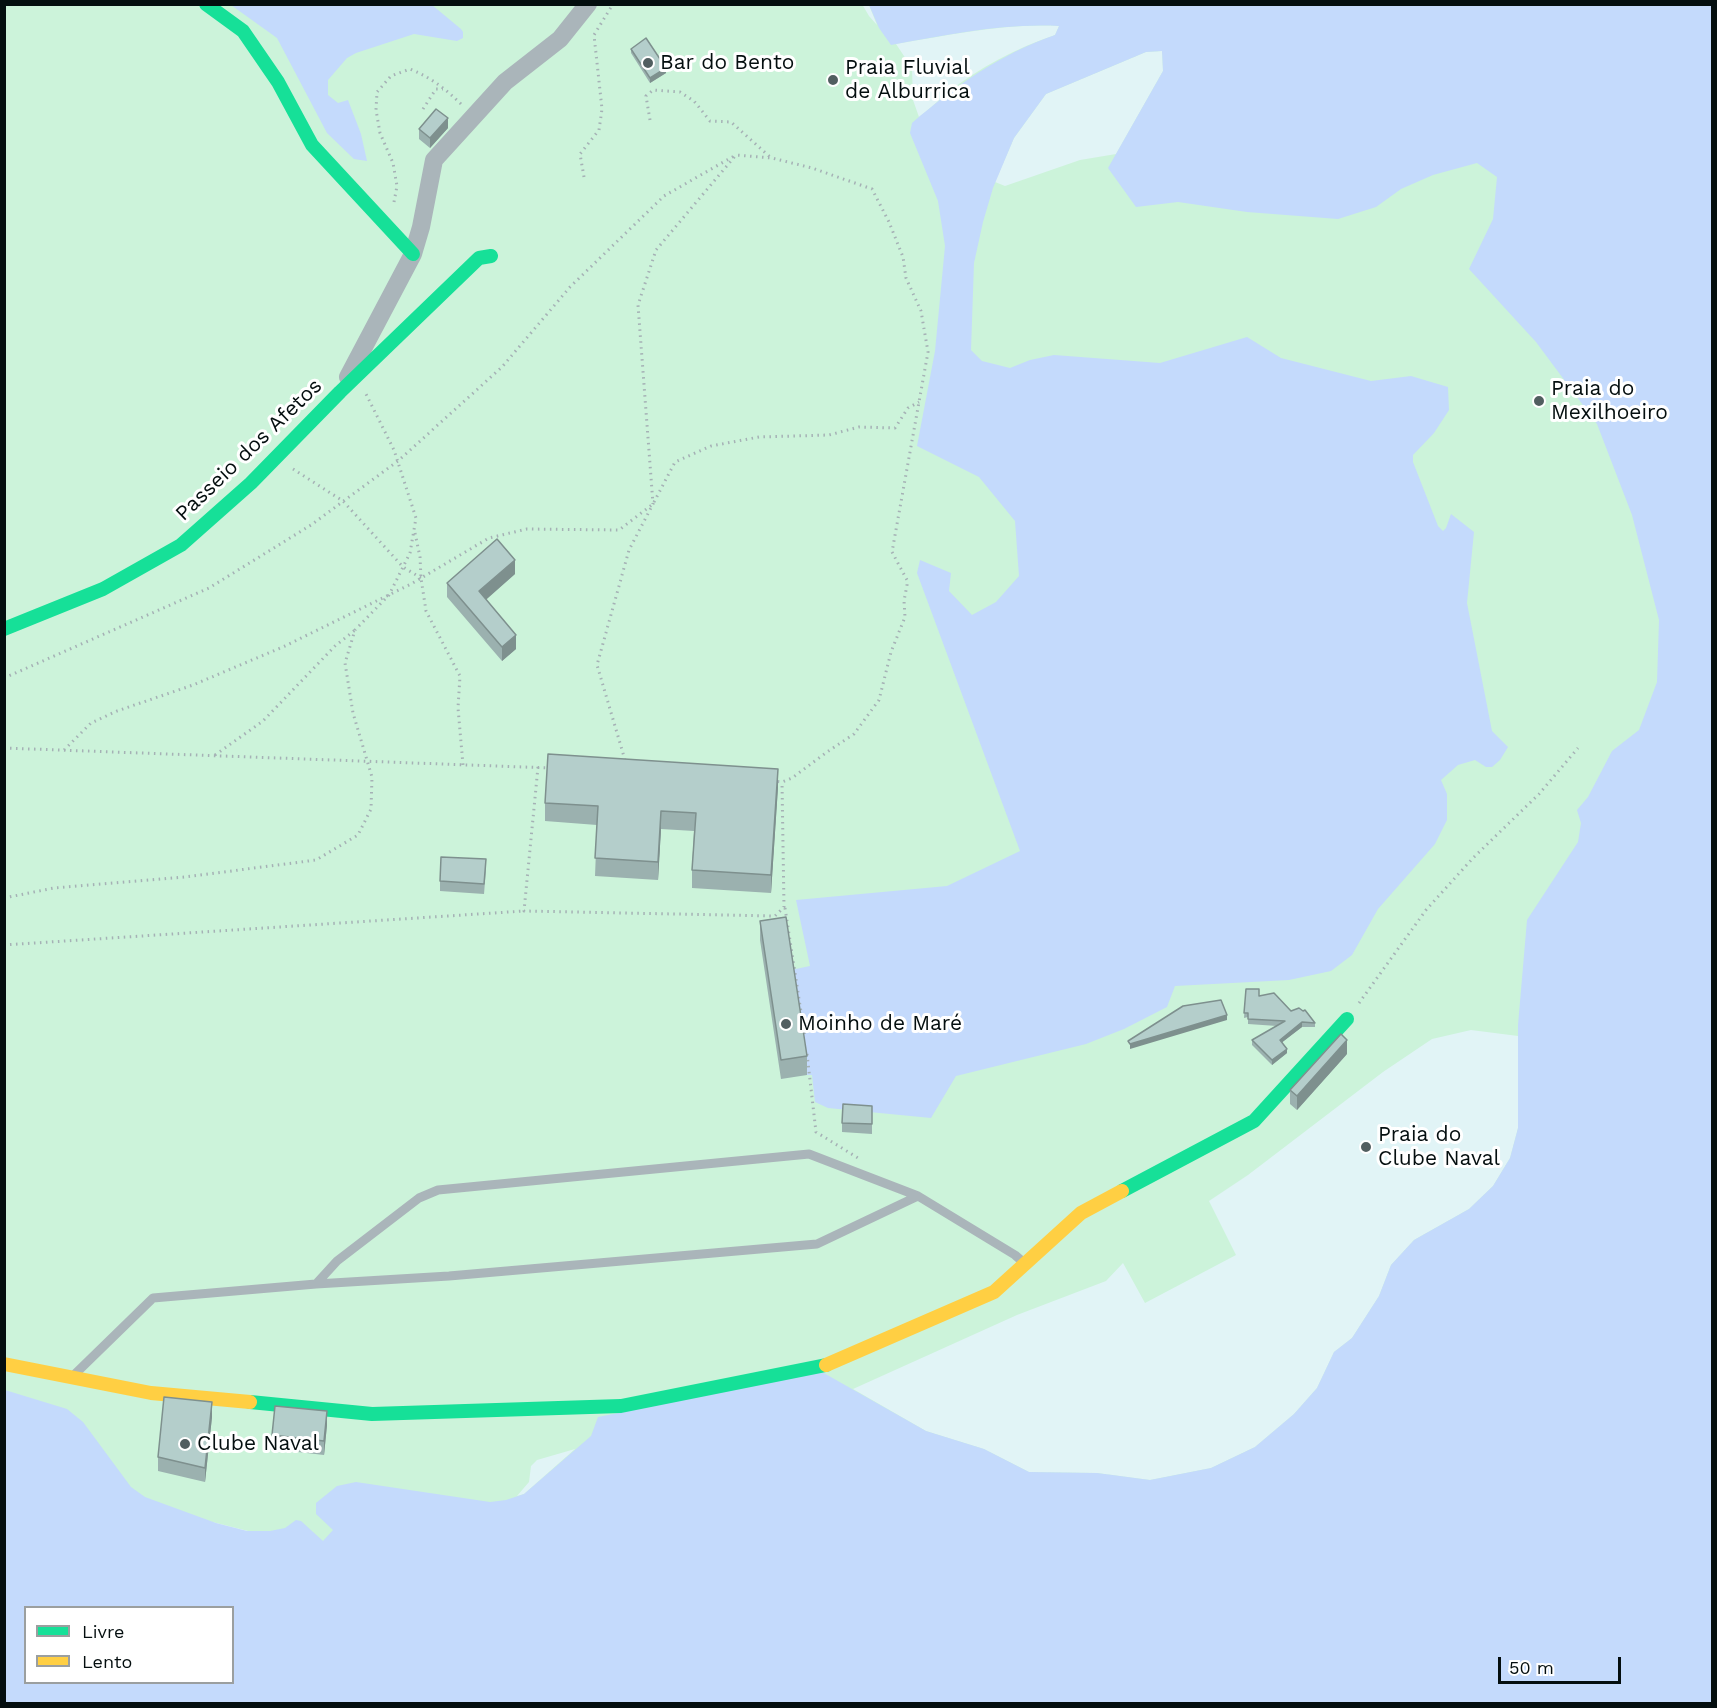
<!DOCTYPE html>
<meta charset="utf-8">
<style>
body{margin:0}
#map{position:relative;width:1717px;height:1708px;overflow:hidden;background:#e1f4f6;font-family:"Work Sans",sans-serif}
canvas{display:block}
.frame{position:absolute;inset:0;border:6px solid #040e0f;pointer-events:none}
.legend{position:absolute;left:24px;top:1606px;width:210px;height:78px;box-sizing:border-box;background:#fff;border:2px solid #9b9f9f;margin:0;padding:8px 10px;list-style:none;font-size:18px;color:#040e0f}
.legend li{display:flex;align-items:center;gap:12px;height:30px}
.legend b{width:30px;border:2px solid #9b9f9f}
.scale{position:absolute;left:1498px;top:1657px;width:123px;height:27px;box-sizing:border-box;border:3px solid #040e0f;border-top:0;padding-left:8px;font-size:18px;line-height:21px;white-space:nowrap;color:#040e0f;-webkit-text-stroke:4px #fff;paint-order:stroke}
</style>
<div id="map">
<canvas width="1717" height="1708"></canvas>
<div class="frame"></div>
<ul class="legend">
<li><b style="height:8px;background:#16e098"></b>Livre</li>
<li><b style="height:8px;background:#ffcf43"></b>Lento</li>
</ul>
<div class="scale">50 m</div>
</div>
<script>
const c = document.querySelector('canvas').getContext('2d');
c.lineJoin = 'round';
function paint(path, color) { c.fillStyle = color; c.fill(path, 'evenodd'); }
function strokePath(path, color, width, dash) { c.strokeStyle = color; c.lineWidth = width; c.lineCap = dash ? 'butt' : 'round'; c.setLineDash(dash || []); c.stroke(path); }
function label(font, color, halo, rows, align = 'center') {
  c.font = font + ' "Work Sans",sans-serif'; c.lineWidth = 6; c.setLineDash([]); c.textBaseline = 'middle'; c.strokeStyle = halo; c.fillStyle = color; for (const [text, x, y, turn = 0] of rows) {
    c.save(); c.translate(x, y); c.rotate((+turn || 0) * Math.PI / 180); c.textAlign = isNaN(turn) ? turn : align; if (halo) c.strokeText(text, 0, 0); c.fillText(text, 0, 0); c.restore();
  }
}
paint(new Path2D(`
 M862,4L869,16L877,25L869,5H1579L1643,392L1712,1286L782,1665L5,1470L4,5ZM1059,26L1055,35C1016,48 979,68 947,93C938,101 928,110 919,117L913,100L912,68L896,44C950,35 1005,23 1059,26ZM1162,51L1163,71L1116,154L1080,160L1005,186L995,182L1014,138L1046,94L1146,52ZM1471,1030L1518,1036V1128L1510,1158L1493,1186L1469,1209L1414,1240L1391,1265L1379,1296L1352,1338L1334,1352L1317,1388L1294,1414L1255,1447L1211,1468L1150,1480L1097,1473L1029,1472L984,1449L926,1431L853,1389L1017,1315L1106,1281L1123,1263L1145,1303L1236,1255L1209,1201L1248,1175L1383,1072L1432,1039ZM575,1449L524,1494L517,1496L529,1482L531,1466L537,1460Z`), '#ccf3da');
paint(new Path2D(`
 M231,5H432L461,29L463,32V38L457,41L414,34L356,53L347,58L328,80V95L338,103L348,100L361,134L367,161L354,159L327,133L277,38Z
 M869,5H1712V1703L5,1704V1390L67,1409L83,1422L131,1487L145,1497L216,1523L247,1531H270L285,1528L296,1520L301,1521L323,1541L333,1530L316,1514V1503L337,1486L356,1482L490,1502L506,1500L524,1494L591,1436L598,1417L822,1372L926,1431L984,1449L1029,1472L1097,1473L1150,1480L1211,1468L1255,1447L1294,1414L1317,1388L1334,1352L1352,1338L1379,1296L1391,1265L1414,1240L1469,1209L1493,1186L1510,1158L1518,1128V1025L1527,920L1578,842L1581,823L1577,810L1588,797L1612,751L1639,730L1657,682L1659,620L1632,515L1597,424L1536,342L1469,269L1493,219L1497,177L1477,163L1433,175L1401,189L1376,207L1338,219L1247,212L1178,202L1136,207L1108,168L1163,71L1162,51L1146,52L1046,94L1014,138L993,188L983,222L974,263L971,350L982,361L1010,368L1030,360L1054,355L1160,363L1247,337L1281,358L1371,381L1411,376L1448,387L1449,410L1434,433L1413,455V462L1438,526L1443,531L1446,528L1451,514L1474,532L1467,603L1492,731L1508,747L1500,760L1492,767H1486L1475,760L1458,765L1441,780L1447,794V820L1435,844L1378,909L1352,955L1331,971L1289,980L1175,986L1167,1007L1124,1029L1086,1044L956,1076L931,1118L828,1108L815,1102L812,1075H807L791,970L810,966L796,900L947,886L1020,851L917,573L920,560L951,573L949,591L972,615L996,602L1019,576L1015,521L979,477L917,446L935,351L945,246L938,201L910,133L912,123C955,86 1000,54 1055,35L1059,26C1003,23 946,35 891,45L879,28ZM26,1608H232V1682H26Z`), '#c4dafc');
strokePath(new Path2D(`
 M423,109L436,89H443
 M650,120L646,96L653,90L680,92L694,101L710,121L731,122L770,157
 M584,177L580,154L599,130L602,109L594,35L613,4
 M394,202L397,186L393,163L380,133L376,110L377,92L391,76L410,69C432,78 447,90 463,106
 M293,469L343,501L403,567L421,578
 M415,533L420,557L421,578L426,611L460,676L458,708L463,765
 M4,678L209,588L311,525L398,461L502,367L570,287L664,196L734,156
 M4,748L551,768
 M64,750L91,723L117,711L193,685L285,646L411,584L489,538L527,529L619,530L653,504L675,462L711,446L759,437L829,435L859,427L895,428L908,408L919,402
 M215,755L263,721L335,646L355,630
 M625,760L597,665L629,550L653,504L638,305L656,250L736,155L772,158L812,168L872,189L889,222L903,257L906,278L921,311L928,352L892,552L907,580V585L904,601L905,617L891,652L879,700L854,734L827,752L792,778L782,782L774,781
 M538,767L524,911L775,916L784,907L782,782
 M4,898L54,888L185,877L316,860L358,835L371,809L372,777L353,713L345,663L355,630L389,595L410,553L416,518L394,450L366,394
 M785,908L805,1038
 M4,945L524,911
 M1359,1003L1426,910L1473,858L1539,794L1578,748
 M807,1054L816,1132L858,1158`), '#a5b1b5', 3, [1.5, 4.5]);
strokePath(new Path2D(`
 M316,1284L449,1276L817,1244L918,1196
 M75,1374L153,1298L316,1284L337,1261L419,1198L438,1190L809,1154L918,1196L1015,1255L1023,1262`), '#aab5ba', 9);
strokePath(new Path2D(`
 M348,377L413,254L421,227L434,160L505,82L560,39L588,4`), '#aab5ba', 18);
strokePath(new Path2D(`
 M206,4L243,31L278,82L312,145L413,254
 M4,629L103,589L181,545L251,483L340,392L479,258L491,256
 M1122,1191L1254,1121L1347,1019
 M250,1402L372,1414L621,1406L826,1365`), '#16e098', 14);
strokePath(new Path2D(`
 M4,1364L151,1393L250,1402
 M826,1365L994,1292L1081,1213L1122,1191`), '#ffcf43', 14);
paint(new Path2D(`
 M631,49L666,73L650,83L631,53Z
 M448,128L430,148L419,139V129Z
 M515,574L486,599L516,649L502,661L447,597V583Z
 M778,787L771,893L692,888V870L694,831L661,829L658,880L595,876L597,825L545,821V803Z
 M486,869L484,894L440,891V881Z
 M760,921L807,1056V1075L781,1079L760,940Z
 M1246,989L1315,1023V1027H1302L1282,1042L1287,1053L1272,1065L1252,1045V1040L1277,1026L1248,1024V1017L1244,1018Z
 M1347,1054L1297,1110L1290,1104V1090Z
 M872,1115V1134L842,1132V1123Z
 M212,1417L205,1482L158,1471V1457Z
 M327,1425L324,1455L272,1449V1435Z`), '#9bb1af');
paint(new Path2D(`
 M666,68V73L650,83V78Z
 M448,118V128L430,148V138Z
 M515,560V574L479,606V591Z
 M516,635V649L502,661V647Z
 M778,769V787L771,893V875Z
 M661,811V829L658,880V862Z
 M1227,1015V1020L1130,1049V1044Z
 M1302,1022V1027L1280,1044V1040Z
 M1347,1040V1054L1297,1110V1096Z
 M1287,1049V1053L1272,1065V1060Z
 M212,1402V1417L205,1482V1468Z
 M327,1411V1425L324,1455V1441Z`), '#7e908e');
const building = new Path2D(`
 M646,38L666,68L650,78L631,49Z
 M436,109L448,118L430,138L419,129Z
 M497,539L515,560L479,591L516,635L502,647L447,583Z
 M548,754L778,769L771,875L692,870L696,813L661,811L658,862L595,858L598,806L545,803Z
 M441,857L486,859L484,884L440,881Z
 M786,917L807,1056L781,1060L760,921Z
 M1246,989H1259V996L1274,993L1291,1011L1299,1008L1303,1011L1305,1010L1315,1023L1302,1022L1280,1040L1287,1049L1272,1060L1252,1040L1285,1021L1248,1019V1013H1244Z
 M1221,1000L1227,1015L1130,1044L1128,1041L1183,1006Z
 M1341,1034L1347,1040L1297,1096L1290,1090Z
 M843,1104L872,1106V1124L842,1123Z
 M164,1397L212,1402L205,1468L158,1457Z
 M275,1406L327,1411L324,1441L272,1435Z`);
paint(building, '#b4cecb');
strokePath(building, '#7e908e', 1.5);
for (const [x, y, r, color] of [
 [648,63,6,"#515e60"],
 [833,80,6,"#515e60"],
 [1539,401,6,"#515e60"],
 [786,1024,6,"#515e60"],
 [1366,1147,6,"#515e60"],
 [185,1444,6,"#515e60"]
]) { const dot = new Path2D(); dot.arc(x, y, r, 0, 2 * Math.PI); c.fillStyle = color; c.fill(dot); strokePath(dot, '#fff', 2); }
label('21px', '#040e0f', '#fff', [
 ["Bar do Bento",660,63],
 ["Praia Fluvial",845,68],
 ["de Alburrica",845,92],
 ["Praia do",1551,389],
 ["Mexilhoeiro",1551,413],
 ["Moinho de Maré",798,1024],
 ["Praia do",1378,1135],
 ["Clube Naval",1378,1159],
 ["Clube Naval",197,1444]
], 'left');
label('21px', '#040e0f', '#fff', [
 ["Passeio dos Afetos",249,450,-44]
]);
</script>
